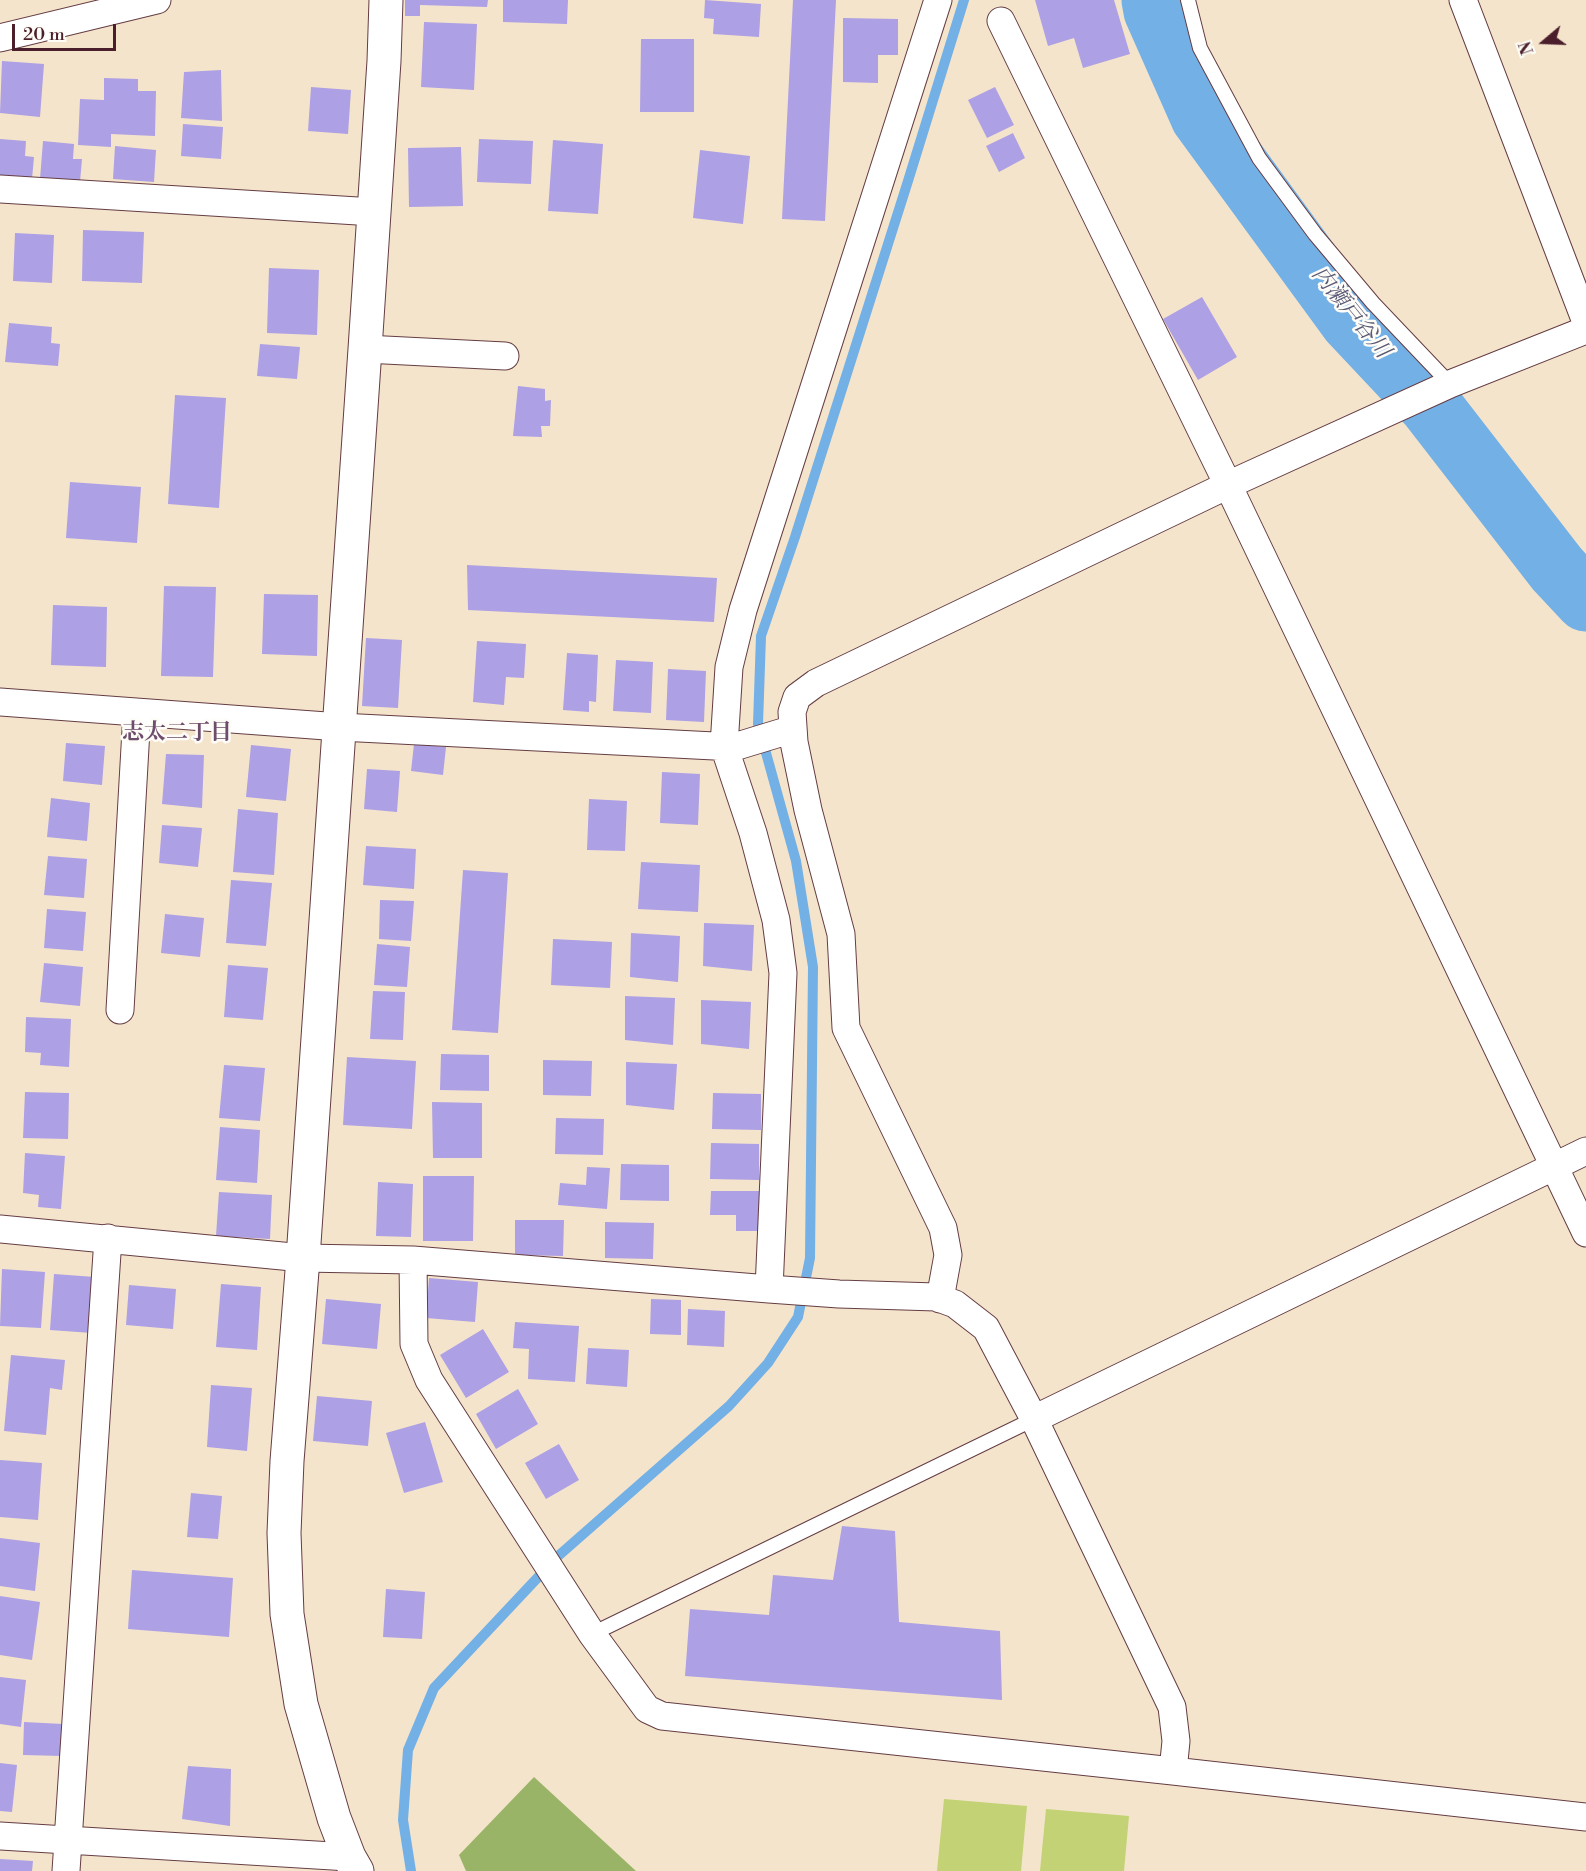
<!DOCTYPE html>
<meta charset="utf-8">
<style>
body{margin:0}
#map{position:relative;width:1586px;height:1871px;overflow:hidden;background:#f5e4cc;font-family:"Libre Bodoni",serif}
canvas{display:block}
.north{position:absolute;left:1514px;top:12px;width:60px;height:60px;-webkit-text-stroke:4px #fdfcf7;paint-order:stroke;rotate:251deg;font-size:16px;font-weight:700;line-height:24px;text-align:center;color:#4a1f2b}
.north::after{content:'';display:block;margin:auto;width:21px;height:27px;background:#4a1f2b;clip-path:polygon(50% 0,100% 100%,50% 72%,0 100%)}
.scale{position:absolute;left:12px;top:24px;width:104px;height:27px;box-sizing:border-box;border:3px solid #4a1f2b;border-top:0;padding-left:8px;font-size:18px;line-height:21px;white-space:nowrap;color:#4a1f2b;-webkit-text-stroke:4px #fdfcf7;paint-order:stroke}
</style>
<div id="map">
<canvas width="1586" height="1871"></canvas>
<div class="north">N</div>
<div class="scale">20 m</div>
</div>
<script>
const c = document.querySelector('canvas').getContext('2d');
c.lineJoin = 'round';
function paint(path, color) { c.fillStyle = color; c.fill(path, 'evenodd'); }
function strokePath(path, color, width, dash) { c.strokeStyle = color; c.lineWidth = width; c.lineCap = dash ? 'butt' : 'round'; c.setLineDash(dash || []); c.stroke(path); }
function label(font, color, halo, rows, align = 'center') {
  c.font = font + ' "Libre Bodoni","Noto Serif JP",serif'; c.lineWidth = 5; c.setLineDash([]); c.textBaseline = 'middle'; c.strokeStyle = halo; c.fillStyle = color; for (const [text, x, y, turn = 0] of rows) {
    c.save(); c.translate(x, y); c.rotate((+turn || 0) * Math.PI / 180); c.textAlign = isNaN(turn) ? turn : align; if (halo) c.strokeText(text, 0, 0); c.fillText(text, 0, 0); c.restore();
  }
}
paint(new Path2D(`
 M944,1799L1027,1806L1021,1871H937Z
 M1046,1809L1129,1816L1124,1871H1040Z`), '#c2d274');
paint(new Path2D(`
 M534,1777L636,1871H466L459,1855Z`), '#99b466');
strokePath(new Path2D(`
 M411,1871L403,1820L408,1750L434,1688L557,1557L729,1406L768,1363L798,1317L810,1258L813,967L796,861L758,724L761,636L795,537L908,181L964,0`), '#73b0e5', 10);
strokePath(new Path2D(`
 M1153,0L1155,11L1202,117L1351,321L1430,405L1557,569L1586,600`), '#73b0e5', 63);
paint(new Path2D(`
 M405,0H488L487,7L420,5V16H405Z
 M503,0H568L567,24L503,22Z
 M705,0L761,4L759,37L713,34L714,19L704,18Z
 M793,0H836L825,221L782,219Z
 M1035,0H1114L1130,54L1083,68L1074,38L1048,46Z
 M843,18L898,19V55H878V83L843,82Z
 M424,22L477,24L474,90L421,87Z
 M641,39H694V112H640Z
 M2,61L44,64L40,117L0,113Z
 M221,70L222,121L181,118L184,72Z
 M104,78L138,79V91H156L155,136L111,134V147L78,145L80,99L104,100Z
 M311,87L351,90L348,134L308,131Z
 M995,87L1014,125L987,138L968,100Z
 M183,124L223,127L221,159L181,156Z
 M1013,133L1025,158L999,172L986,146Z
 M0,139L26,141L25,156L34,157L32,179L0,177Z
 M479,139L533,141L531,184L477,182Z
 M553,140L603,144L598,214L548,211Z
 M43,141L74,144L73,159H82L80,182L40,179Z
 M115,146L156,150L154,182L113,179Z
 M461,147L463,206L409,207L408,148Z
 M700,150L750,156L743,224L693,218Z
 M83,230L144,232L142,283L82,281Z
 M15,233L54,235L52,283L13,281Z
 M269,268L319,270L317,335L267,333Z
 M1202,297L1237,357L1198,380L1163,319Z
 M9,323L52,327L51,343L60,344L58,366L5,362Z
 M260,344L300,347L297,379L257,376Z
 M518,386L545,389V401L551,400L550,426H541L542,437L513,436Z
 M175,395L226,398L219,508L168,504Z
 M70,482L141,487L137,543L66,538Z
 M467,565L717,578L714,622L468,610Z
 M164,586L216,587L213,677L161,676Z
 M264,594L318,595L317,656L262,654Z
 M53,605L107,607L106,667L51,665Z
 M366,638L402,640L398,708L362,706Z
 M477,641L526,644L524,678L506,677L504,705L473,702Z
 M567,653L598,655L596,702L589,701V712L563,710Z
 M616,660L653,662L651,713L613,711Z
 M668,669L706,671L704,722L666,720Z
 M66,743L105,746L102,785L63,781Z
 M414,744L446,747L443,775L411,771Z
 M251,745L291,749L286,801L246,797Z
 M166,754L204,755L202,808L162,804Z
 M367,769L400,771L397,812L364,809Z
 M662,772L700,774L698,825L660,823Z
 M51,798L90,803L87,841L47,837Z
 M589,799L627,801L625,851L587,850Z
 M238,809L278,813L274,875L233,872Z
 M162,825L202,828L198,867L159,863Z
 M366,846L416,849L414,889L363,885Z
 M48,856L87,859L84,898L44,895Z
 M641,862L700,865L698,912L638,909Z
 M463,870L508,873L498,1033L452,1030Z
 M231,880L272,883L266,946L226,943Z
 M380,900L414,901L411,941L379,939Z
 M47,909L86,912L83,951L44,948Z
 M165,914L204,918L200,957L161,953Z
 M704,923L754,925L752,971L703,966Z
 M631,933L680,936L678,982L630,977Z
 M553,939L612,942L610,988L551,985Z
 M377,944L410,947L407,987L374,985Z
 M44,963L83,967L80,1006L40,1002Z
 M228,965L268,968L263,1020L224,1017Z
 M373,991L405,992L403,1040L370,1039Z
 M625,996L675,998L673,1045L625,1040Z
 M701,1000L751,1002L749,1049L701,1044Z
 M26,1017L71,1019L69,1067L40,1065L41,1053L25,1052Z
 M441,1054L489,1055V1091L440,1090Z
 M347,1057L416,1061L412,1129L343,1125Z
 M543,1060L592,1061L591,1096L543,1095Z
 M626,1062L677,1064L674,1110L626,1105Z
 M224,1065L265,1068L260,1121L219,1118Z
 M25,1092L69,1093L68,1139L23,1138Z
 M713,1093L761,1094V1130L712,1129Z
 M432,1102L482,1103V1158H433Z
 M556,1118L604,1119L603,1155L555,1154Z
 M220,1127L260,1130L257,1183L216,1180Z
 M711,1143L759,1144V1180L710,1179Z
 M25,1153L65,1156L61,1209L38,1207L39,1195L23,1193Z
 M621,1164L669,1165V1201L620,1200Z
 M587,1167L610,1168L607,1209L558,1205L560,1183L586,1185Z
 M423,1176H474L473,1241H423Z
 M378,1182L413,1184L411,1237L376,1236Z
 M711,1191H761V1231H736V1215H710Z
 M219,1192L272,1195L270,1239L216,1236Z
 M515,1220H564L563,1256L515,1255Z
 M605,1222L654,1223L653,1259L605,1258Z
 M2,1269L45,1272L41,1328L0,1326Z
 M54,1274L95,1277L92,1333L50,1330Z
 M429,1278L478,1282L475,1322L426,1318Z
 M221,1284L261,1287L257,1350L216,1347Z
 M129,1285L176,1289L173,1329L126,1325Z
 M326,1299L381,1304L377,1349L322,1344Z
 M651,1299L681,1300V1335L650,1334Z
 M688,1309L725,1311L724,1347L687,1345Z
 M515,1322L579,1326L575,1382L528,1379L529,1349L513,1348Z
 M483,1329L509,1372L466,1398L440,1355Z
 M588,1348L629,1350L627,1387L586,1384Z
 M11,1355L65,1360L62,1390L50,1388L46,1435L4,1431Z
 M211,1385L252,1388L247,1451L207,1447Z
 M518,1389L538,1424L496,1449L476,1414Z
 M317,1396L372,1401L368,1446L313,1441Z
 M425,1422L443,1482L404,1493L386,1433Z
 M559,1444L579,1480L546,1499L525,1463Z
 M0,1460L42,1463L38,1520L0,1517Z
 M191,1493L222,1496L218,1539L187,1537Z
 M842,1526L895,1531L899,1622L1000,1631L1002,1700L685,1676L690,1609L769,1615L773,1575L833,1580Z
 M0,1538L40,1543L35,1591L0,1586Z
 M132,1570L233,1578L229,1637L128,1629Z
 M386,1589L425,1592L422,1639L383,1637Z
 M0,1596L40,1602L32,1660L0,1655Z
 M0,1677L26,1680L21,1727L0,1724Z
 M24,1722L63,1724L62,1756L23,1755Z
 M0,1763L17,1765L12,1812L0,1811Z
 M188,1766L231,1769L230,1826L182,1819Z
 M0,1859L33,1861L32,1871H0Z`), '#ada0e4');
const service = new Path2D(`
 M1188,0L1200,48L1259,158L1315,234L1373,303L1450,384
 M592,1634L1034,1419`);
const minor = new Path2D(`
 M1463,0L1586,322
 M1001,21L1228,485L1586,1233
 M0,38L157,0
 M0,189L374,212
 M365,349L505,356
 M0,702L340,727L734,747L793,729
 M120,1010L137,712
 M0,1229L303,1258L413,1260L769,1289L839,1294L936,1297L955,1304L986,1328L1034,1419L1172,1707L1176,1741L1173,1771
 M413,1260L414,1344L429,1380L592,1634L647,1709L662,1716L1173,1771L1586,1817
 M769,1289L783,973L776,920L753,833L724,746L729,667L743,610L938,0
 M940,1299L948,1255L943,1228L846,1028L841,934L808,810L794,742L792,712L797,697L816,683L1228,485L1450,384L1586,330
 M1034,1419L1586,1151
 M0,1836L349,1857
 M66,1871L108,1238`);
const tertiary = new Path2D(`
 M357,1871L349,1857L334,1818L301,1704L287,1614L284,1533L287,1461L303,1258L365,349L384,61L386,0`);
strokePath(service, '#643d43', 16);
strokePath(minor, '#643d43', 29);
strokePath(tertiary, '#643d43', 35);
strokePath(service, '#fff', 14);
strokePath(minor, '#fff', 27);
strokePath(tertiary, '#fff', 33);
label('italic 22px', '#5a5975', '#fdfcf7', [
 ["内瀬戸谷川",1350,313,51]
]);
label('bold 22px', '#6d4c6c', '#fdfcf7', [
 ["志太二丁目",177,734]
]);
</script>
